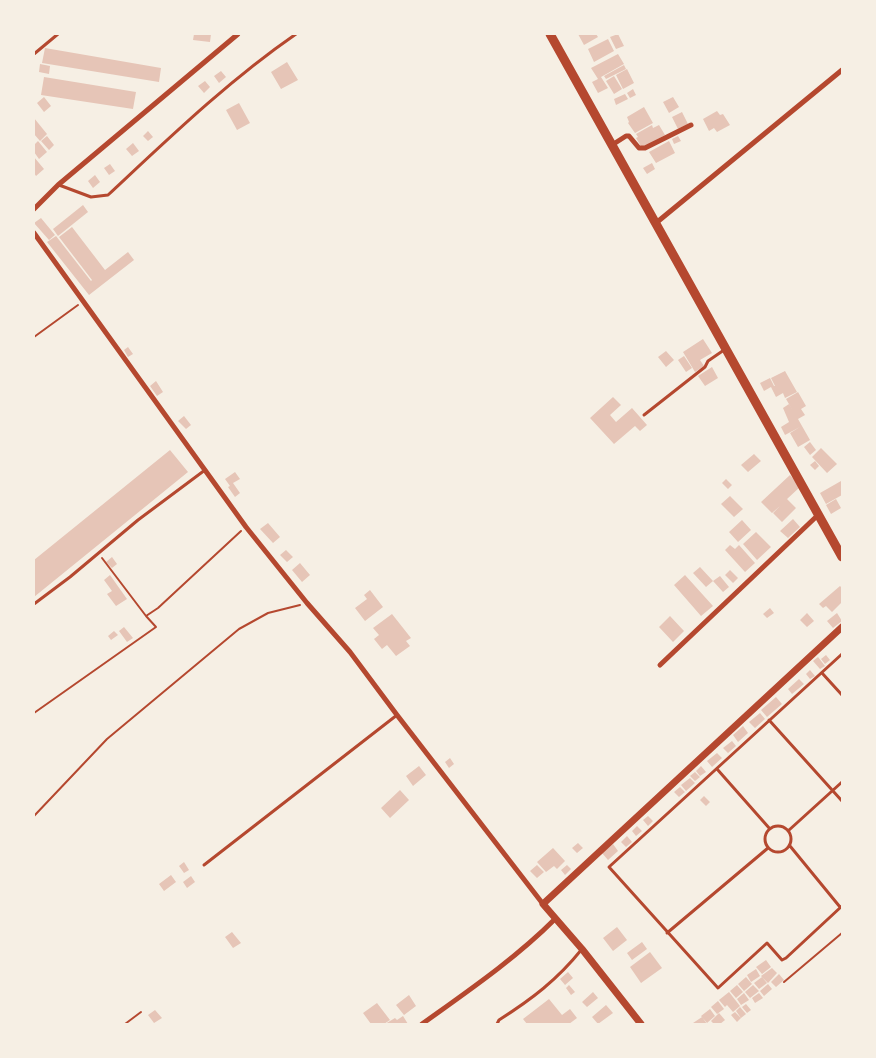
<!DOCTYPE html>
<style>
body{margin:0}
#map{position:relative;width:876px;height:1058px;overflow:hidden;background:#f6efe4;font-family:"Exo 2",sans-serif}
canvas{display:block}
.frame{position:absolute;inset:0;border:35px solid #f6efe4;pointer-events:none}
</style>
<div id="map">
<canvas width="876" height="1058"></canvas>
<div class="frame"></div>
</div>
<script>
const c = document.querySelector('canvas').getContext('2d');
c.lineJoin = 'round';
function paint(path, color) { c.fillStyle = color; c.fill(path, 'evenodd'); }
function strokePath(path, color, width, dash) { c.strokeStyle = color; c.lineWidth = width; c.lineCap = dash ? 'butt' : 'round'; c.setLineDash(dash || []); c.stroke(path); }
paint(new Path2D(`
 M194,34H211L210,42L193,40Z
 M578,34H596L598,37L584,45Z
 M618,34L624,46L616,49L610,37Z
 M608,39L614,51L594,62L588,49Z
 M45,48L161,68L159,82L42,63Z
 M618,54L624,64L601,77L608,88L598,93L592,82L598,79L591,68Z
 M287,62L298,80L281,89L271,72Z
 M40,64L50,66L49,74L39,72Z
 M624,65L626,69L606,79L604,76Z
 M627,69L634,83L623,89L616,75Z
 M221,71L226,77L219,83L214,76Z
 M614,76L622,89L614,94L606,81Z
 M44,77L136,92L133,109L41,95Z
 M205,81L210,87L204,93L198,86Z
 M633,89L636,95L630,98L627,93Z
 M625,94L628,99L616,105L614,99Z
 M44,97L51,106L44,112L37,103Z
 M673,97L679,107L669,113L663,102Z
 M239,103L250,123L237,130L226,110Z
 M644,107L653,123L635,133L628,123L629,122L627,117Z
 M717,111L720,115L723,114L730,125L717,132L714,128L709,131L703,119Z
 M682,112L688,124L678,129L672,117Z
 M34,118L47,134L40,141L34,134Z
 M652,125L653,128L659,125L665,135L642,148L636,138L638,137L636,134Z
 M148,131L153,137L148,141L143,136Z
 M47,136L54,145L49,150L41,141Z
 M678,136L681,141L674,144L672,139Z
 M38,141L47,152L39,159L34,152V145Z
 M669,141L675,153L656,163L649,152Z
 M133,143L139,151L132,156L126,149Z
 M34,157L44,169L36,176L34,173Z
 M652,163L655,169L647,174L643,168Z
 M110,164L115,171L109,175L104,168Z
 M95,175L100,182L93,188L88,181Z
 M83,205L88,212L58,236L53,229Z
 M41,218L55,235L49,240L34,223Z
 M72,227L105,270L128,252L134,260L89,295L47,242L56,236L91,281L92,280L59,237Z
 M703,339L712,353L700,360L704,366L695,372L683,352Z
 M128,347L133,354L128,357L124,350Z
 M666,351L674,360L666,367L658,357Z
 M684,356L692,368L686,372L678,360Z
 M712,367L718,378L705,386L698,376Z
 M785,371L797,392L785,398L783,393L776,397L771,387L764,391L760,383L770,378L774,386H775L771,378Z
 M156,381L163,392L157,396L150,386Z
 M798,392L806,406L801,409L805,415L798,419L810,440L798,447L790,433L800,427L785,435L781,427L789,422L783,408L789,404L793,411L786,399Z
 M613,397L621,405L610,415L616,422L632,408L647,425L640,431L635,426L614,444L590,418Z
 M184,416L191,425L186,429L178,421Z
 M810,442L816,450L810,455L804,447Z
 M821,448L837,464L827,473L812,457Z
 M170,450L188,472L34,597V560Z
 M754,454L761,461L748,472L741,465Z
 M815,461L819,466L815,470L810,465Z
 M235,472L240,479L233,483L240,493L235,497L228,487L230,486L225,479Z
 M790,475L800,487L787,499L796,508L782,522L773,513L780,506L772,513L761,502Z
 M726,479L732,485L728,489L722,483Z
 M841,481L842,495L826,504L820,493Z
 M730,496L743,509L734,517L721,504Z
 M836,499L841,508L831,514L826,505Z
 M793,519L800,527L788,538L780,531Z
 M742,520L751,530L738,542L729,532Z
 M268,523L280,537L273,543L260,529Z
 M756,532L771,547L757,560L743,544Z
 M730,545L735,549L739,545L755,563L745,572L725,550Z
 M286,550L293,557L287,562L280,555Z
 M112,557L117,564L112,568L106,562Z
 M300,563L310,575L302,582L292,570Z
 M700,567L713,581L706,587L693,573Z
 M730,570L738,578L733,583L725,575Z
 M110,575L127,599L116,606L107,594L112,591L104,580Z
 M685,575L713,606L701,616L674,585Z
 M720,576L729,587L723,592L713,581Z
 M840,586L842,588V602L832,612L826,606L823,608L819,604Z
 M370,590L383,607L365,621L355,608L367,599L364,595Z
 M770,608L774,613L767,618L763,614Z
 M807,613L814,621L807,627L800,620Z
 M837,613L842,621L833,628L827,621Z
 M392,614L411,638L406,641L410,646L396,656L387,645L382,649L374,639L379,635L373,628Z
 M670,616L684,631L673,642L659,627Z
 M124,627L133,638L127,642L119,631Z
 M114,631L118,635L111,640L108,636Z
 M826,655L830,660L825,664L821,659Z
 M818,657L825,666L820,669L813,661Z
 M810,670L815,676L810,679L806,674Z
 M799,679L804,684L792,694L788,689Z
 M776,697L782,704L767,717L761,710Z
 M760,713L765,719L755,728L749,722Z
 M743,726L748,733L738,742L733,735Z
 M732,741L736,746L728,753L723,748Z
 M717,753L722,758L712,767L707,761Z
 M450,758L454,764L449,768L445,762Z
 M419,766L426,775L413,786L406,776Z
 M701,766L706,772L700,776L696,771Z
 M695,772L700,777L695,781L690,776Z
 M690,778L695,783L686,791L681,785Z
 M680,787L685,792L679,797L674,792Z
 M400,790L409,800L390,818L381,808Z
 M704,796L710,802L706,806L700,800Z
 M648,816L653,821L648,826L643,820Z
 M637,826L642,831L636,836L632,831Z
 M627,836L632,842L626,847L621,842Z
 M578,843L583,848L577,853L572,848Z
 M613,844L618,851L608,860L602,853Z
 M553,848L565,861L557,869L554,866L546,872L537,862Z
 M184,862L189,870L184,873L179,866Z
 M537,865L544,872L537,878L530,871Z
 M567,865L571,869L565,875L561,870Z
 M171,875L176,882L164,891L159,884Z
 M191,876L195,882L187,888L183,882Z
 M617,927L627,940L613,951L603,938Z
 M232,932L241,943L233,948L225,937Z
 M642,942L647,949L632,960L627,953Z
 M650,952L662,968L641,983L630,967Z
 M766,960L771,967L762,974L756,967Z
 M772,968L777,973L768,983L761,976Z
 M756,969L760,976L751,982L747,975Z
 M568,972L573,978L565,985L560,979Z
 M779,974L784,980L776,987L771,982Z
 M746,977L752,984L744,991L738,984Z
 M762,977L767,983L759,989L754,983Z
 M768,984L772,989L764,996L760,991Z
 M569,985L575,992L571,995L566,988Z
 M737,985L743,992L736,998L730,991Z
 M753,985L759,991L750,998L745,992Z
 M593,992L598,998L587,1007L582,1002Z
 M729,992L740,1006L733,1012L727,1005L725,1007L719,1000Z
 M744,993L749,1000L741,1005L737,999Z
 M759,993L763,998L755,1003L752,998Z
 M409,995L416,1006L404,1015L396,1005Z
 M549,999L562,1015L570,1009L577,1018L569,1024H527L523,1019Z
 M718,1001L724,1009L717,1014L711,1007Z
 M377,1003L390,1020L384,1024H371L363,1013Z
 M746,1004L751,1010L747,1013L742,1007Z
 M606,1005L613,1013L598,1024L592,1017Z
 M740,1007L746,1014L741,1018L736,1011Z
 M710,1009L715,1016L707,1023L701,1016Z
 M155,1010L162,1018L154,1023L148,1015Z
 M735,1012L741,1018L737,1022L731,1015Z
 M719,1013L725,1020L720,1024H714L711,1021Z
 M403,1016L408,1024H385L395,1018L397,1020Z
 M702,1017L707,1024H694L693,1023Z`), '#e6c5b7');
strokePath(new Path2D(`
 M34,337L78,305
 M102,558L146,616L158,608L241,531
 M34,713L156,627L146,616
 M34,816L107,739L239,629L268,613L300,605
 M784,982L842,933
 M125,1024L141,1012`), '#b5482f', 2);
strokePath(new Path2D(`
 M34,54L58,34
 M59,185L91,197L108,195C168,139 228,81 296,34
 M644,415L705,367L708,361L724,350
 M34,604L70,577L138,520L205,470
 M842,654L609,867L718,988L767,943L782,960L786,958L842,906
 M822,673L842,695
 M769,720L842,801
 M717,769L770,829
 M765 839a13 13 0 1 1 26 0a13 13 0 1 1-26 0Z
 M788,831L842,782
 M790,846L840,907
 M204,865L397,715
 M667,933L768,848
 M497,1024L499,1020C532,999 557,980 582,949`), '#b5482f', 3);
strokePath(new Path2D(`
 M612,145L626,136H629L639,148H645L691,125
 M34,209L58,185L238,34
 M656,223L842,70
 M34,233L246,527L307,603L350,652L397,715L543,904
 M660,665L818,515
 M422,1024C468,991 515,959 555,919`), '#b5482f', 5);
strokePath(new Path2D(`
 M641,1024L582,949L543,904L842,627`), '#b5482f', 7);
strokePath(new Path2D(`
 M550,34L842,557`), '#b5482f', 9);
</script>
